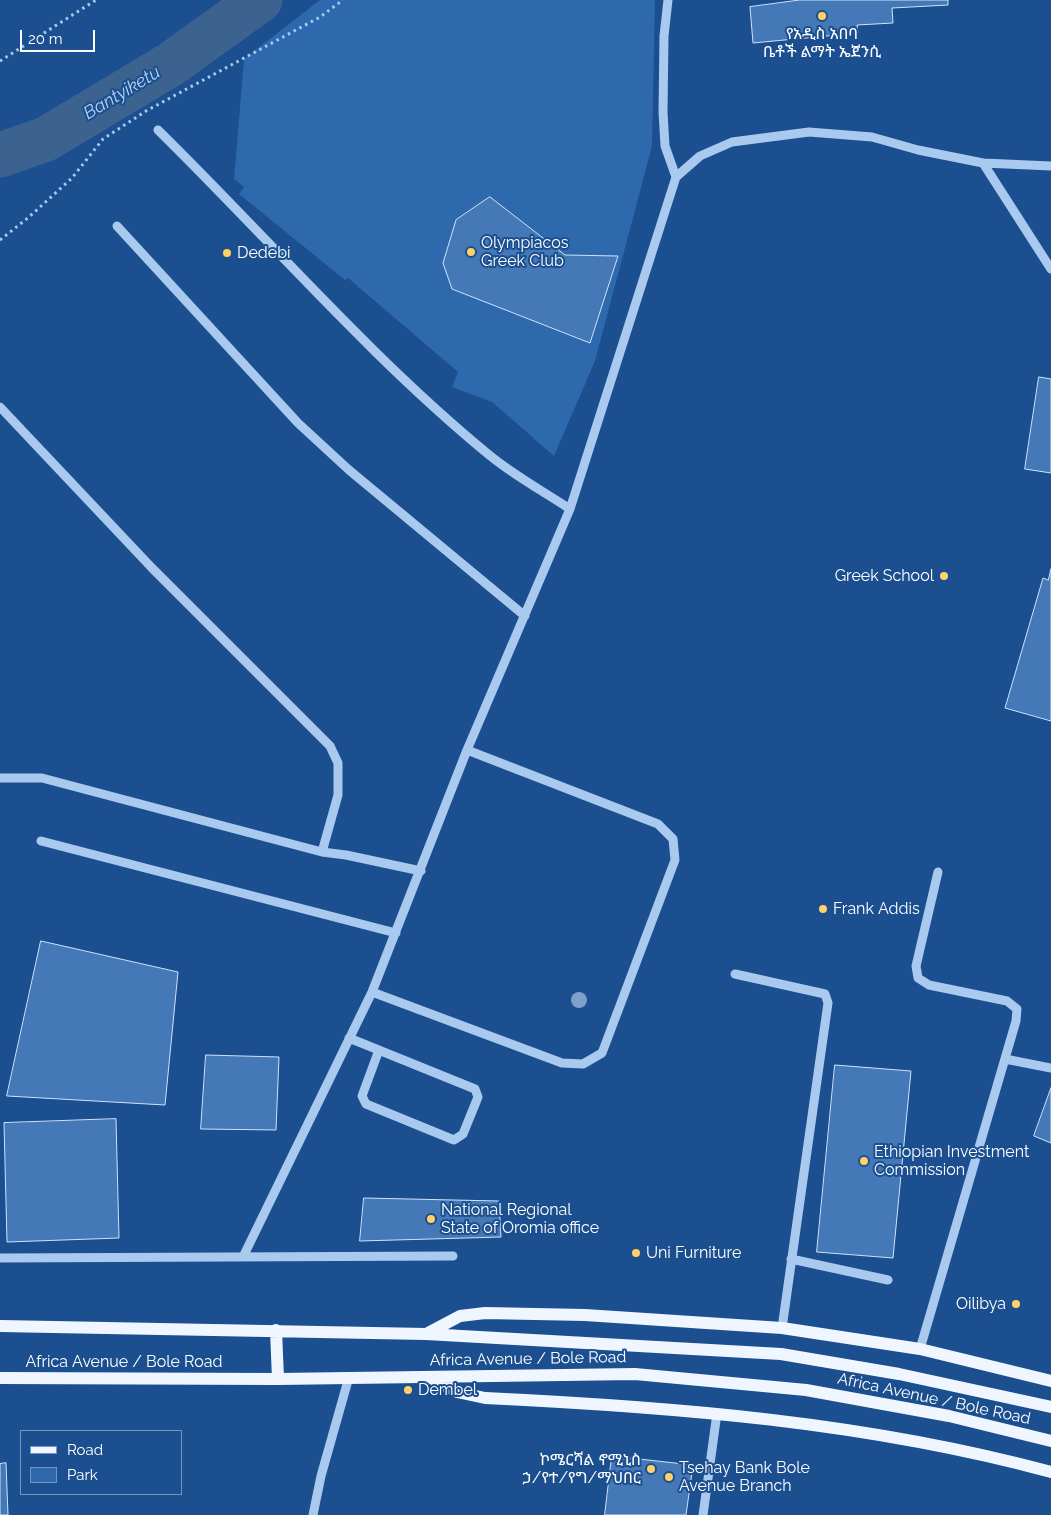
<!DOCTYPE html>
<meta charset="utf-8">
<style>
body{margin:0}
#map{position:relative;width:1051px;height:1515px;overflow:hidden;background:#1b4f8f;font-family:Raleway,sans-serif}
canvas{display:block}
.legend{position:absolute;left:20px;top:1430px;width:162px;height:65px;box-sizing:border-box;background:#1b4f8f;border:1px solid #7695bc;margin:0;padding:6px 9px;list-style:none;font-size:15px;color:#fff}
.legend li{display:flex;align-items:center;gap:10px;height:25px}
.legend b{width:25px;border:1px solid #7695bc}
.scale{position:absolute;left:20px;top:30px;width:75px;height:22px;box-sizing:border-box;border:2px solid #fff;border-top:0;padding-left:6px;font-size:15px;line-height:18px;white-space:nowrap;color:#fff;-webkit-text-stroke:4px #1b4f8f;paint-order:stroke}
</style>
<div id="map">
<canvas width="1051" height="1515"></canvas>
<ul class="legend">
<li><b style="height:6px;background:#f0f6ff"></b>Road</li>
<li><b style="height:14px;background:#2e69ad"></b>Park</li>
</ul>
<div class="scale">20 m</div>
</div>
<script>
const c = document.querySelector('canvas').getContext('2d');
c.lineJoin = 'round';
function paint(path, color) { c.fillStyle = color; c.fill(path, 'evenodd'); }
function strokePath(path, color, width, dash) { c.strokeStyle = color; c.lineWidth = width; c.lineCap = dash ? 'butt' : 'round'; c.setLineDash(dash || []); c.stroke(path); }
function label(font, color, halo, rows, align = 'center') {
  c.font = font + ' Raleway,"Noto Sans Ethiopic",sans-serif'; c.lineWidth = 4; c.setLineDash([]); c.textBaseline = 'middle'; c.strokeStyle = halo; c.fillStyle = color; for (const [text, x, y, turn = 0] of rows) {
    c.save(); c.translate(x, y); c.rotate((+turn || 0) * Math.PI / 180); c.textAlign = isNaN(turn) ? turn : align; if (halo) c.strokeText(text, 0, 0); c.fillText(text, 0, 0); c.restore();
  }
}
paint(new Path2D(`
 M320,0H655L652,146L595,361L554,456L492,402L452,387L458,372L348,278L345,280L239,194L244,187L234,179L244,59Z`), '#2e69ad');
strokePath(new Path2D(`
 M0,155L46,139L171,64L260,0`), '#3c6290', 45);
const building = new Path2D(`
 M800,0H948V5L892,8L893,23L857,25L858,33L753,43L750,7Z
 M490,197L565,255L618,256L590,343L452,289L443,263L456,220Z
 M1039,377L1051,379V473L1025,469Z
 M1051,569V721L1005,708L1043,578L1048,580Z
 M41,941L178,972L165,1105L7,1096Z
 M206,1055L279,1057L276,1130L201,1129Z
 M835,1065L911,1071L893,1258L817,1252Z
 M1051,1088V1143L1034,1136Z
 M116,1119L119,1238L7,1242L4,1123Z
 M364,1198L499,1201L501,1237L360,1241Z
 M612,1456L693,1465L686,1515H605Z
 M6,1463L8,1515H0V1464Z`);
paint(building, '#4478b7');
strokePath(building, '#cfe3fa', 1);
strokePath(new Path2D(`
 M0,61L96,0
 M0,240L29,217L72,178L103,139L146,111L320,17L343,0`), '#a9c9ee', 3, [2.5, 4]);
strokePath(new Path2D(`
 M668,0L664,36L663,112L665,146L676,177
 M158,130C268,238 369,356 488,454C513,475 543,491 570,509
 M983,163L1051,269
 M117,226L298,423L349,470L525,616
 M0,407L152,568L330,746L338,763V795L322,852L346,855L421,871
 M0,778H42L322,852
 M41,841L396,933
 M735,974L825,994L828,1003L782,1328
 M372,992L562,1063L583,1064L602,1053L675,860L673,839L658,824L467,750
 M349,1038L475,1089L478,1097L463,1134L454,1140L366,1104L362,1096L379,1050
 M1005,1059L1051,1068
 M243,1257L372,992L467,750L570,509L676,177L700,156L732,142L809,132L872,137L918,150L983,163L1051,166
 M0,1258L453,1256
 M791,1259L888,1280
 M920,1349L1016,1021L1017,1009L1007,1001L929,985L918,978L916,966L938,872
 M313,1515L321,1476L349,1377
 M703,1515L717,1413`), '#a9c9ee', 9);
strokePath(new Path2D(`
 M0,1326L426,1334L781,1354L899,1374L1051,1407
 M276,1330L278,1379
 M426,1334L460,1316L485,1313L585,1315L782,1328L920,1349L1051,1381
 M0,1378L278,1379L635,1374L806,1390L949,1416L1051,1441
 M431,1378L457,1392L485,1398C675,1407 866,1422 1051,1472`), '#f0f6ff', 12);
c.fillStyle = '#7ea0ca';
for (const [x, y] of [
 [579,1000]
]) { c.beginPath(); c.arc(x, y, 8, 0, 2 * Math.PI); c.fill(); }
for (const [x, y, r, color] of [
 [822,16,5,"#ffd166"],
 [471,252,5,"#ffd166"],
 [227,253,5,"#ffd166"],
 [944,576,5,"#ffd166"],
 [823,909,5,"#ffd166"],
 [864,1161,5,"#ffd166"],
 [431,1219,5,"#ffd166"],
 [636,1253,5,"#ffd166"],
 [1016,1304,5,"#ffd166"],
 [408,1390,5,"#ffd166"],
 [651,1469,5,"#ffd166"],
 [669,1477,5,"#ffd166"]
]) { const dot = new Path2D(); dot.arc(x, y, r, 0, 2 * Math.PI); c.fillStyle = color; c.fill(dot); strokePath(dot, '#1b4f8f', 2); }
label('16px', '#fff', '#1b4f8f', [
 ["የአዲስ አበባ",822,34,"center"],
 ["ቤቶች ልማት ኤጀንሲ",822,52,"center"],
 ["Olympiacos",481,243],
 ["Greek Club",481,261],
 ["Dedebi",237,253],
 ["Greek School",934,576,"right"],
 ["Frank Addis",833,909],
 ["Ethiopian Investment",874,1152],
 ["Commission",874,1170],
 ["National Regional",441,1210],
 ["State of Oromia office",441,1228],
 ["Uni Furniture",646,1253],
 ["Oilibya",1006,1304,"right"],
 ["Dembel",418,1390],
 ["ኮሜርሻል ኖሚኒስ",641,1460,"right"],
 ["ኃ/የተ/የግ/ማህበር",641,1478,"right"],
 ["Tsehay Bank Bole",679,1468],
 ["Avenue Branch",679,1486]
], 'left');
label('16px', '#fff', '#1b4f8f', [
 ["Africa Avenue / Bole Road",528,1359,-1],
 ["Africa Avenue / Bole Road",124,1362],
 ["Africa Avenue / Bole Road",934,1399,12]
]);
label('italic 18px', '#b5d3f5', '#1b4f8f', [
 ["Bantyiketu",122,93,-31]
]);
</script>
